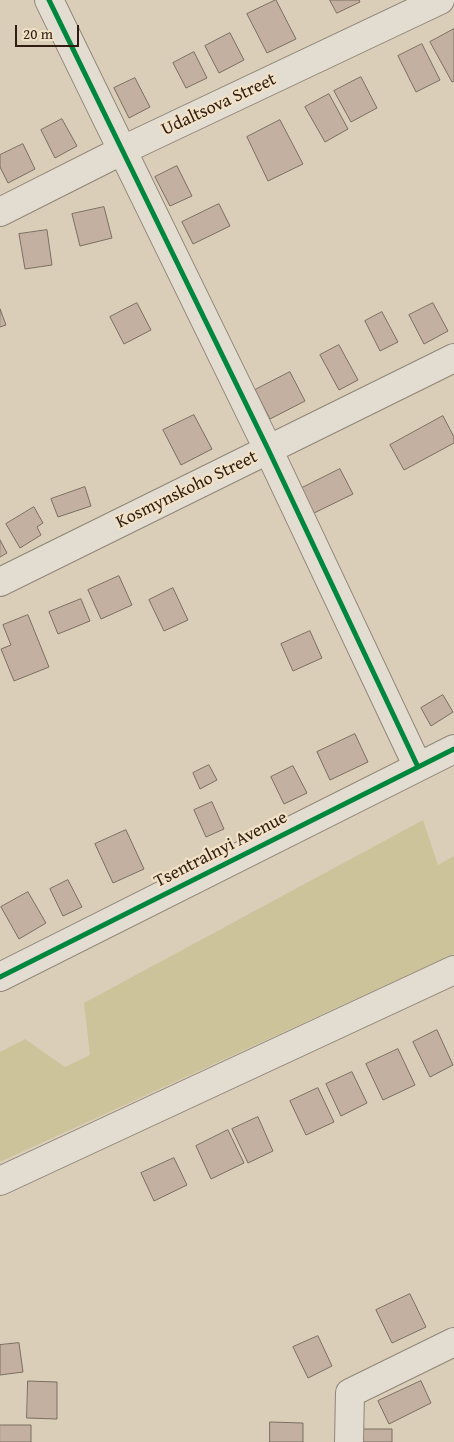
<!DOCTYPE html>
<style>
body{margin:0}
#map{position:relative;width:454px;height:1442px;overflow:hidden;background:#dbceb8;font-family:"Gentium Book Plus",serif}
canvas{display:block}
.scale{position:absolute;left:15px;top:25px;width:64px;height:22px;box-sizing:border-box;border:2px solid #321d12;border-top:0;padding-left:6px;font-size:15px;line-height:18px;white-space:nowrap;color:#321d12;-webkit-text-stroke:4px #f1e2c7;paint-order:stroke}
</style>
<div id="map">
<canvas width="454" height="1442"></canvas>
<div class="scale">20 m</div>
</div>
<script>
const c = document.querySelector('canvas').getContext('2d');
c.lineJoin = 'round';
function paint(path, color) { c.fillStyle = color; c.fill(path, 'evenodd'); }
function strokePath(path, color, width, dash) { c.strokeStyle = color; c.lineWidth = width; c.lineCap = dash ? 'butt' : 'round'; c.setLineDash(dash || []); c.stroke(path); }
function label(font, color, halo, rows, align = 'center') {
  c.font = font + ' "Gentium Book Plus",serif'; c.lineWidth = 4.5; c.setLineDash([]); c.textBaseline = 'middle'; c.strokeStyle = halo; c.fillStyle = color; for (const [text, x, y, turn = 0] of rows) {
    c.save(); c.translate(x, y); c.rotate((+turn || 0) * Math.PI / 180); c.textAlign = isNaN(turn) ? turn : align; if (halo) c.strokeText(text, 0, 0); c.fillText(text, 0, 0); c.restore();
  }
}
paint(new Path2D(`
 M423,820L438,865L454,856V954L0,1162V1052L25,1039L65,1067L90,1055L84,1003Z`), '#ccc39b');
const building = new Path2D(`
 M276,0L296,39L267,53L247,14Z
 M330,0H359L360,2L337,13Z
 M454,29V81L452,82L430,42Z
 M230,33L244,60L219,73L205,46Z
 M422,44L440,80L416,92L398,56Z
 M194,52L207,78L186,88L173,63Z
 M361,77L377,108L351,122L334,91Z
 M135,78L150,107L129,118L114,88Z
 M329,94L348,129L325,142L305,107Z
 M62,119L77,146L55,158L41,130Z
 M280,120L303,164L268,181L247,137Z
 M23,144L35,169L8,183L0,167V155Z
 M177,166L192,196L170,206L155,177Z
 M219,204L230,226L193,244L182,222Z
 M104,207L112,238L80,246L72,214Z
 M47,230L52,265L25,269L19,234Z
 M137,303L151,330L124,344L110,317Z
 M433,303L448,331L424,344L409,315Z
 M0,309L6,325L0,327Z
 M382,312L398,342L380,351L365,321Z
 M339,345L358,380L339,390L320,355Z
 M290,372L305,401L270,419L255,390Z
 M194,415L212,449L181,465L163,430Z
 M443,416L454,437V443L404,470L390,445Z
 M340,469L353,494L312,514L300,489Z
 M85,487L91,506L58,517L51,499Z
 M34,507L43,523L37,527L41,535L20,548L6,524Z
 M0,540L7,553L0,557Z
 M119,576L132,605L101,619L88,590Z
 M173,588L188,620L164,631L149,600Z
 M81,599L90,621L58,634L49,612Z
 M28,615L49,667L14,681L1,649L11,645L3,625Z
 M310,631L322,658L293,671L281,644Z
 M443,695L453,712L431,726L421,708Z
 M355,734L368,762L330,780L317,752Z
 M209,765L217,780L200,789L193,773Z
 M293,766L307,793L284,804L271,777Z
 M212,802L224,829L206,837L194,810Z
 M126,830L144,869L113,883L95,844Z
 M68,880L82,907L63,916L50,889Z
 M28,892L46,923L19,939L1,907Z
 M437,1030L453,1065L430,1077L413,1042Z
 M398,1049L415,1085L383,1100L366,1064Z
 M352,1072L367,1103L341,1116L326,1084Z
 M318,1088L334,1122L306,1135L290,1101Z
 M258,1117L273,1151L248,1163L232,1129Z
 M228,1130L244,1163L211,1179L196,1146Z
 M174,1158L187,1185L154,1201L141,1173Z
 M410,1294L426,1327L392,1343L376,1310Z
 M318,1336L332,1366L308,1378L293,1347Z
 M19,1343L23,1372L0,1375V1345Z
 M28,1381L57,1382V1419L27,1418Z
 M421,1381L431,1403L389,1424L378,1401Z
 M270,1422L303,1423V1442H270Z
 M0,1425H31V1442H0Z
 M360,1429H392V1442H360Z`);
paint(building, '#c4b0a0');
strokePath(building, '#796e62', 1);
const minor = new Path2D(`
 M49,0L268,449L418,767
 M0,212L123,150L440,0
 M0,582L454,358
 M0,977L454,749
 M0,1181L454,970
 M349,1442L350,1393L454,1342`);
strokePath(minor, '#908679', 30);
strokePath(minor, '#e2dcd1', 28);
strokePath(new Path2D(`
 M49,0L268,449L418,767
 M0,977L454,749`), '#00873e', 5);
label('18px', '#321d12', '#f1e2c7', [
 ["Udaltsova Street",219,105,-25],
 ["Kosmynskoho Street",187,490,-26],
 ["Tsentralnyi Avenue",221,850,-27]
]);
</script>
